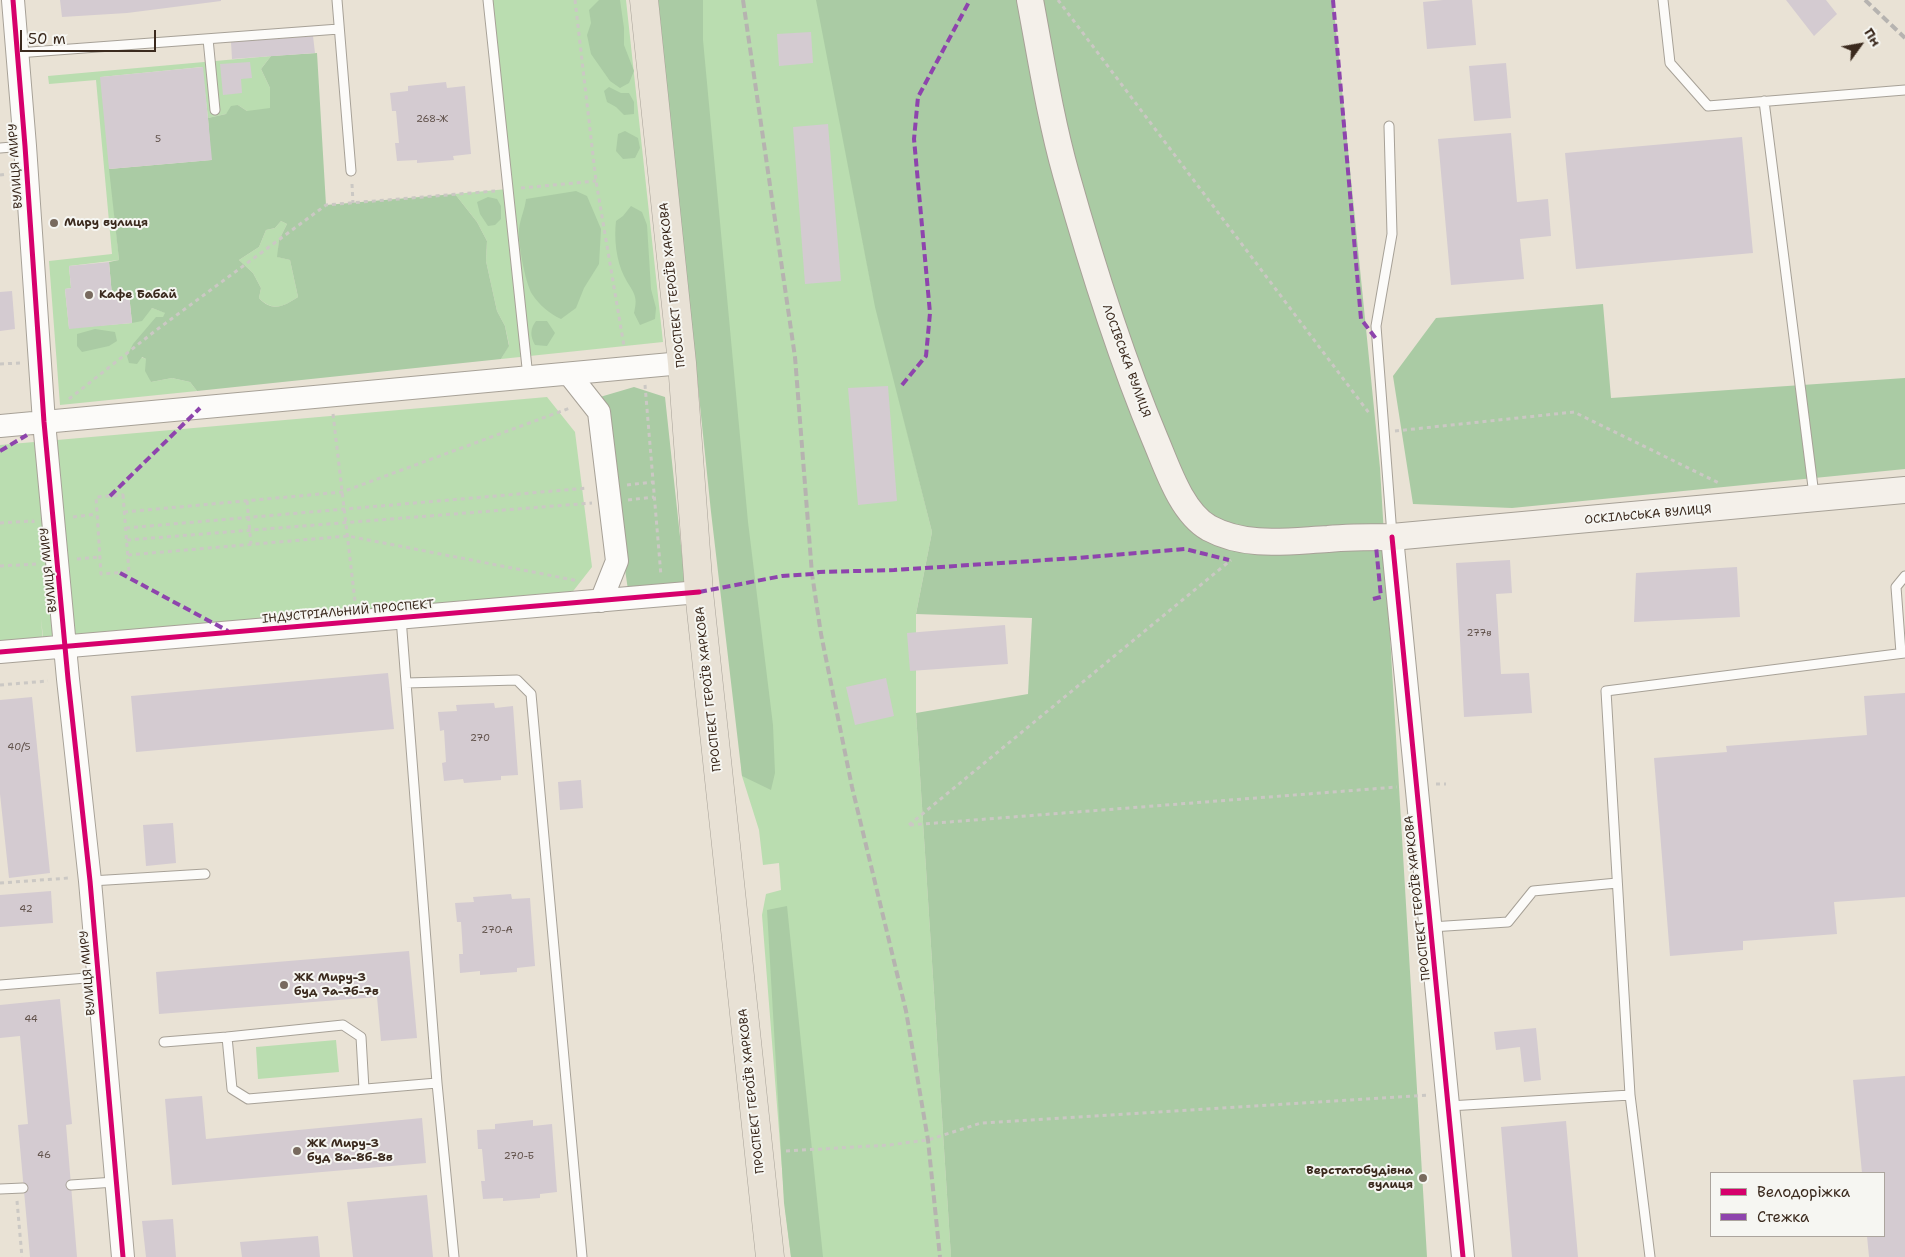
<!DOCTYPE html>
<meta charset="utf-8">
<style>
body{margin:0}
#map{position:relative;width:1905px;height:1257px;overflow:hidden;background:#e9e2d5;font-family:"Shantell Sans",sans-serif}
canvas{display:block}
.legend{position:absolute;left:1710px;top:1172px;width:175px;height:65px;box-sizing:border-box;background:#f6f6f2;border:1px solid #aba49d;margin:0;padding:6px 9px;list-style:none;font-size:15px;color:#3b2a1e}
.legend li{display:flex;align-items:center;gap:10px;height:25px}
.legend b{width:25px;border:1px solid #aba49d}
.north{position:absolute;left:1835px;top:20px;width:50px;height:50px;-webkit-text-stroke:4px #f6f6f2;paint-order:stroke;rotate:58deg;font-size:14px;font-weight:700;line-height:20px;text-align:center;color:#3b2a1e}
.north::after{content:'';display:block;margin:auto;width:18px;height:22px;background:#3b2a1e;clip-path:polygon(50% 0,100% 100%,50% 72%,0 100%)}
.scale{position:absolute;left:20px;top:30px;width:136px;height:22px;box-sizing:border-box;border:2px solid #3b2a1e;border-top:0;padding-left:6px;font-size:15px;line-height:18px;white-space:nowrap;color:#3b2a1e;-webkit-text-stroke:4px #f6f6f2;paint-order:stroke}
</style>
<div id="map">
<canvas width="1905" height="1257"></canvas>
<ul class="legend">
<li><b style="height:6px;background:#d6006c"></b>Велодоріжка</li>
<li><b style="height:6px;background:#8e44ad"></b>Стежка</li>
</ul>
<div class="north">Пн</div>
<div class="scale">50 m</div>
</div>
<script>
const c = document.querySelector('canvas').getContext('2d');
c.lineJoin = 'round';
function paint(path, color) { c.fillStyle = color; c.fill(path, 'evenodd'); }
function strokePath(path, color, width, dash) { c.strokeStyle = color; c.lineWidth = width; c.lineCap = dash ? 'butt' : 'round'; c.setLineDash(dash || []); c.stroke(path); }
function label(font, color, halo, rows, align = 'center') {
  c.font = font + ' "Shantell Sans",sans-serif'; c.lineWidth = 4; c.setLineDash([]); c.textBaseline = 'middle'; c.strokeStyle = halo; c.fillStyle = color; for (const [text, x, y, turn = 0] of rows) {
    c.save(); c.translate(x, y); c.rotate((+turn || 0) * Math.PI / 180); c.textAlign = isNaN(turn) ? turn : align; if (halo) c.strokeText(text, 0, 0); c.fillText(text, 0, 0); c.restore();
  }
}
paint(new Path2D(`
 M488,0H626L663,342L501,359L509,345L505,326L497,311L486,261L487,241L477,222L455,194L507,189Z
 M677,0H817L873,294L932,532L916,614V713L951,1257H791L785,1207L762,915L766,894L781,890L779,863L763,865L759,830L742,776Z
 M271,56L261,69L270,88V108L287,224L279,240L278,257L290,260L298,297C283,307 273,312 259,298L261,288L253,273L239,260L259,247L266,230L275,228L281,221L287,224L247,111L238,105L226,114L208,118L202,67L101,77L119,260L69,266L71,288L65,289L69,328L132,323L152,308L166,313L137,364L141,357L146,359L151,382L172,378L190,382L197,391L60,405L49,261L112,254L96,80L49,84L48,76Z
 M547,397L575,432L592,567L563,604L45,657L41,618L44,657L0,661V445Z
 M336,1040L339,1072L258,1079L256,1047Z`), '#baddb0');
paint(new Path2D(`
 M599,0H620L624,28V45L634,71L629,83L620,88L610,81L591,54L587,35L591,23L589,10Z
 M658,0H703V40L748,522L773,725L775,773L771,790L742,776L711,512Z
 M816,0H1333L1380,468L1427,1257H951L916,713L1028,694L1032,618L916,614L932,532L875,307Z
 M317,53L326,205L455,194L477,222L487,241L486,261L497,311L505,326L509,346L501,359L197,391L190,382L172,378L151,382L145,371L146,359L142,357L137,364L129,363L127,356L133,344L156,317H163L165,313L152,308L142,321L132,323L129,294L112,296L109,262L119,260L109,169L211,160L208,118L226,114L231,106L238,105L247,111L270,108V88L261,69L271,56ZM281,221L287,224L279,240L277,257L290,260L298,297C283,307 272,312 259,298L261,288L253,273L239,260L259,247L266,230L275,228Z
 M609,87L621,93H629L634,102V114L624,115L616,107L607,102L604,91Z
 M625,131L638,138L640,148L635,158L623,159L616,151L618,134Z
 M576,191L587,196L601,229L599,264L584,288L576,308L561,319C550,314 539,305 532,294C525,282 518,243 519,229C520,219 525,209 526,199Z
 M488,197L497,199L501,206V219L495,225L488,226L480,214L477,202Z
 M631,206L642,212L647,225L651,289L656,308L655,319L640,325L634,313C639,294 632,292 624,276C616,260 614,238 616,221L623,216Z
 M1603,304L1611,398L1905,378V469L1512,508L1413,504L1393,376L1436,318Z
 M536,321H547L555,333L547,346L535,345C530,336 530,329 536,321Z
 M95,329L115,332L117,341L109,346L82,352L77,346V334Z
 M634,387L665,397L685,583L628,590L600,397Z
 M787,906L823,1257H791L784,1203L767,910Z`), '#aacba4');
paint(new Path2D(`
 M60,0H221V1L127,13L62,17Z
 M1443,0H1472L1476,45L1427,49L1423,2Z
 M1786,0H1826L1837,14L1814,36Z
 M811,32L813,63L779,66L777,34Z
 M313,36L315,53L232,59L231,42Z
 M250,62L252,78L241,79L242,93L223,95L220,64Z
 M1506,63L1511,118L1474,121L1469,66Z
 M203,67L212,160L109,169L100,77Z
 M446,82L447,88L465,86L471,154L453,156L454,160L417,163V160L397,161L395,143H399L396,111H392L390,93L408,91V86Z
 M828,124L841,281L805,284L793,127Z
 M1511,133L1517,202L1548,199L1551,236L1520,239L1524,279L1451,285L1438,139Z
 M1742,137L1753,253L1576,269L1565,153Z
 M109,262L112,296L129,294L132,323L69,329L65,289L71,288L69,266Z
 M12,291L15,329L0,331V292Z
 M888,386L897,501L858,505L848,388Z
 M1510,560L1512,593L1496,594L1501,674L1529,673L1532,713L1464,717L1456,563Z
 M1737,567L1740,617L1634,622L1636,573Z
 M1005,625L1008,664L910,671L907,633Z
 M388,673L394,729L136,752L131,696Z
 M886,678L894,716L855,725L846,687Z
 M1905,693V897L1834,902L1837,934L1743,941V950L1670,956L1654,758L1727,752L1726,746L1867,735L1864,696Z
 M32,697L50,873L9,878L0,794V700Z
 M494,703L495,708L513,706L518,775L501,776V780L464,783L463,779L444,781L442,763L446,762L444,730L440,731L438,712L457,711L456,705Z
 M581,780L583,808L560,810L558,782Z
 M173,823L176,863L146,866L143,825Z
 M51,891L53,923L0,927V895Z
 M511,894L512,899L530,898L535,966L517,968V972L480,975V971L460,973L459,954H463L462,937L461,922H457L455,903L474,902L473,897Z
 M409,951L417,1038L381,1041L377,997L159,1014L156,972Z
 M60,999L72,1124L66,1125L77,1257H30L18,1125L28,1124L20,1036L0,1038V1005Z
 M1536,1028L1541,1080L1524,1082L1520,1047L1496,1050L1494,1032Z
 M1905,1076V1257H1869L1867,1236H1884V1173H1862L1853,1080Z
 M202,1096L206,1139L422,1118L426,1163L172,1185L165,1099Z
 M533,1120V1126L552,1124L557,1192L540,1194V1198L503,1201V1198L483,1199L481,1181H485L482,1149H478L477,1130L495,1129V1124Z
 M1566,1121L1578,1257H1512L1501,1127Z
 M427,1195L433,1257H353L347,1202Z
 M173,1219L176,1257H146L142,1221Z
 M318,1236L320,1257H242L240,1242Z`), '#d4cbd1');
const service = new Path2D(`
 M337,0L351,171
 M488,0L528,377
 M1663,0L1670,63L1708,106L1905,90
 M208,39L215,110
 M17,53L339,29
 M1764,101L1814,495
 M1389,126L1392,234L1376,326L1392,535
 M0,148L24,146
 M401,618L437,1083L454,1257
 M1901,653L1896,587L1905,576
 M406,683L517,680L531,694L582,1257
 M91,881L205,874
 M1431,927L1508,922L1533,891L1617,883
 M0,985L99,977
 M227,1037L343,1025L361,1037L364,1089
 M164,1042L227,1037L232,1089L248,1099L437,1083
 M1630,1095L1606,691L1905,653
 M1449,1106L1630,1095L1650,1257
 M71,1185L115,1182
 M0,1189L23,1188`);
const tertiary = new Path2D(`
 M13,0L25,146L44,422L68,679L90,881L123,1257
 M569,374L599,412L617,561L601,601
 M0,426L682,363
 M1392,537L1463,1257
 M0,652L699,592`);
const secondary = new Path2D(`
 M1030,0C1041,58 1050,117 1066,174C1091,263 1119,353 1155,439C1167,467 1181,512 1209,528C1246,548 1288,541 1328,539C1349,537 1370,537 1392,537L1905,490`);
const primary = new Path2D(`
 M644,0L682,363L699,592L770,1257`);
strokePath(service, '#a7a197', 11);
strokePath(tertiary, '#a7a197', 24);
strokePath(secondary, '#a7a197', 28);
strokePath(primary, '#a7a197', 29);
strokePath(new Path2D(`
 M575,0L596,181L624,346L622,347
 M1058,0L1369,413
 M0,175L7,174
 M352,184L353,203
 M521,188L596,181
 M0,364L20,363
 M645,385L661,576
 M69,399L155,331L326,205L495,191
 M333,414L355,601
 M1395,431L1574,412L1721,484
 M627,485L653,482
 M123,495L129,572L101,574L96,497Z
 M628,500L654,497
 M247,501L251,544
 M124,512L342,492L570,408
 M73,517L97,514
 M0,523L33,521V523
 M126,528L588,488
 M127,540L592,503
 M128,555L348,536L579,581
 M77,559L100,557
 M0,566L37,564V561
 M0,685L48,681
 M1436,784H1446
 M909,825L1231,560
 M910,825L1397,787
 M0,883L69,878
 M786,1151L889,1145L928,1140L981,1123L1429,1095
 M17,1201L22,1257`), '#cbc8c4', 3, [4, 4]);
strokePath(service, '#fcfbf9', 9);
strokePath(tertiary, '#fcfbf9', 22);
strokePath(secondary, '#f4f0ea', 26);
strokePath(primary, '#e8e1d5', 28);
strokePath(new Path2D(`
 M743,0L795,357L812,574L821,634L852,787L906,1011L928,1140L940,1257
 M1865,0L1905,38`), '#b6b3b0', 4, [8, 4]);
strokePath(new Path2D(`
 M1333,0L1361,319L1377,340
 M902,385L926,356L930,313L914,139L918,97L970,0
 M0,451L27,435
 M110,496L200,408
 M120,573L228,631
 M699,592L782,576L812,574L819,572L894,570L1077,558L1185,549L1229,560
 M1373,599L1381,597L1376,546`), '#8e44ad', 4, [8, 4]);
strokePath(new Path2D(`
 M13,0L25,146L44,422L68,679L90,881L123,1257
 M1392,537L1463,1257
 M0,652L699,592`), '#d6006c', 5);
for (const [x, y, r, color] of [
 [54,223,5,"#786a5e"],
 [89,295,5,"#786a5e"],
 [284,985,5,"#786a5e"],
 [297,1151,5,"#786a5e"],
 [1423,1178,5,"#786a5e"]
]) { const dot = new Path2D(); dot.arc(x, y, r, 0, 2 * Math.PI); c.fillStyle = color; c.fill(dot); strokePath(dot, '#f6f6f2', 2); }
label('10px', '#61524b', null, [
 ["268-Ж",432,119],
 ["5",158,139],
 ["277в",1479,633],
 ["270",480,738],
 ["40/5",19,747],
 ["42",26,909],
 ["270-А",497,930],
 ["44",31,1019],
 ["46",44,1155],
 ["270-Б",519,1156]
]);
label('12px', '#3b2a1e', '#f6f6f2', [
 ["ВУЛИЦЯ МИРУ",16,166,-94],
 ["ПРОСПЕКТ ГЕРОЇВ ХАРКОВА",673,285,-96],
 ["ЛОСІВСЬКА ВУЛИЦЯ",1126,361,70],
 ["ОСКІЛЬСЬКА ВУЛИЦЯ",1648,515,-5],
 ["ВУЛИЦЯ МИРУ",49,570,-96],
 ["ІНДУСТРІАЛЬНИЙ ПРОСПЕКТ",348,612,-5],
 ["ПРОСПЕКТ ГЕРОЇВ ХАРКОВА",709,689,-96],
 ["ПРОСПЕКТ ГЕРОЇВ ХАРКОВА",1418,898,-96],
 ["ВУЛИЦЯ МИРУ",88,973,-95],
 ["ПРОСПЕКТ ГЕРОЇВ ХАРКОВА",752,1091,-96]
]);
label('bold 12px', '#3b2a1e', '#f6f6f2', [
 ["Миру вулиця",64,223],
 ["Кафе Бабай",99,295],
 ["ЖК Миру-3",294,978],
 ["буд 7а-7б-7в",294,992],
 ["ЖК Миру-3",307,1144],
 ["буд 8а-8б-8в",307,1158],
 ["Верстатобудівна",1413,1171,"right"],
 ["вулиця",1413,1185,"right"]
], 'left');
</script>
